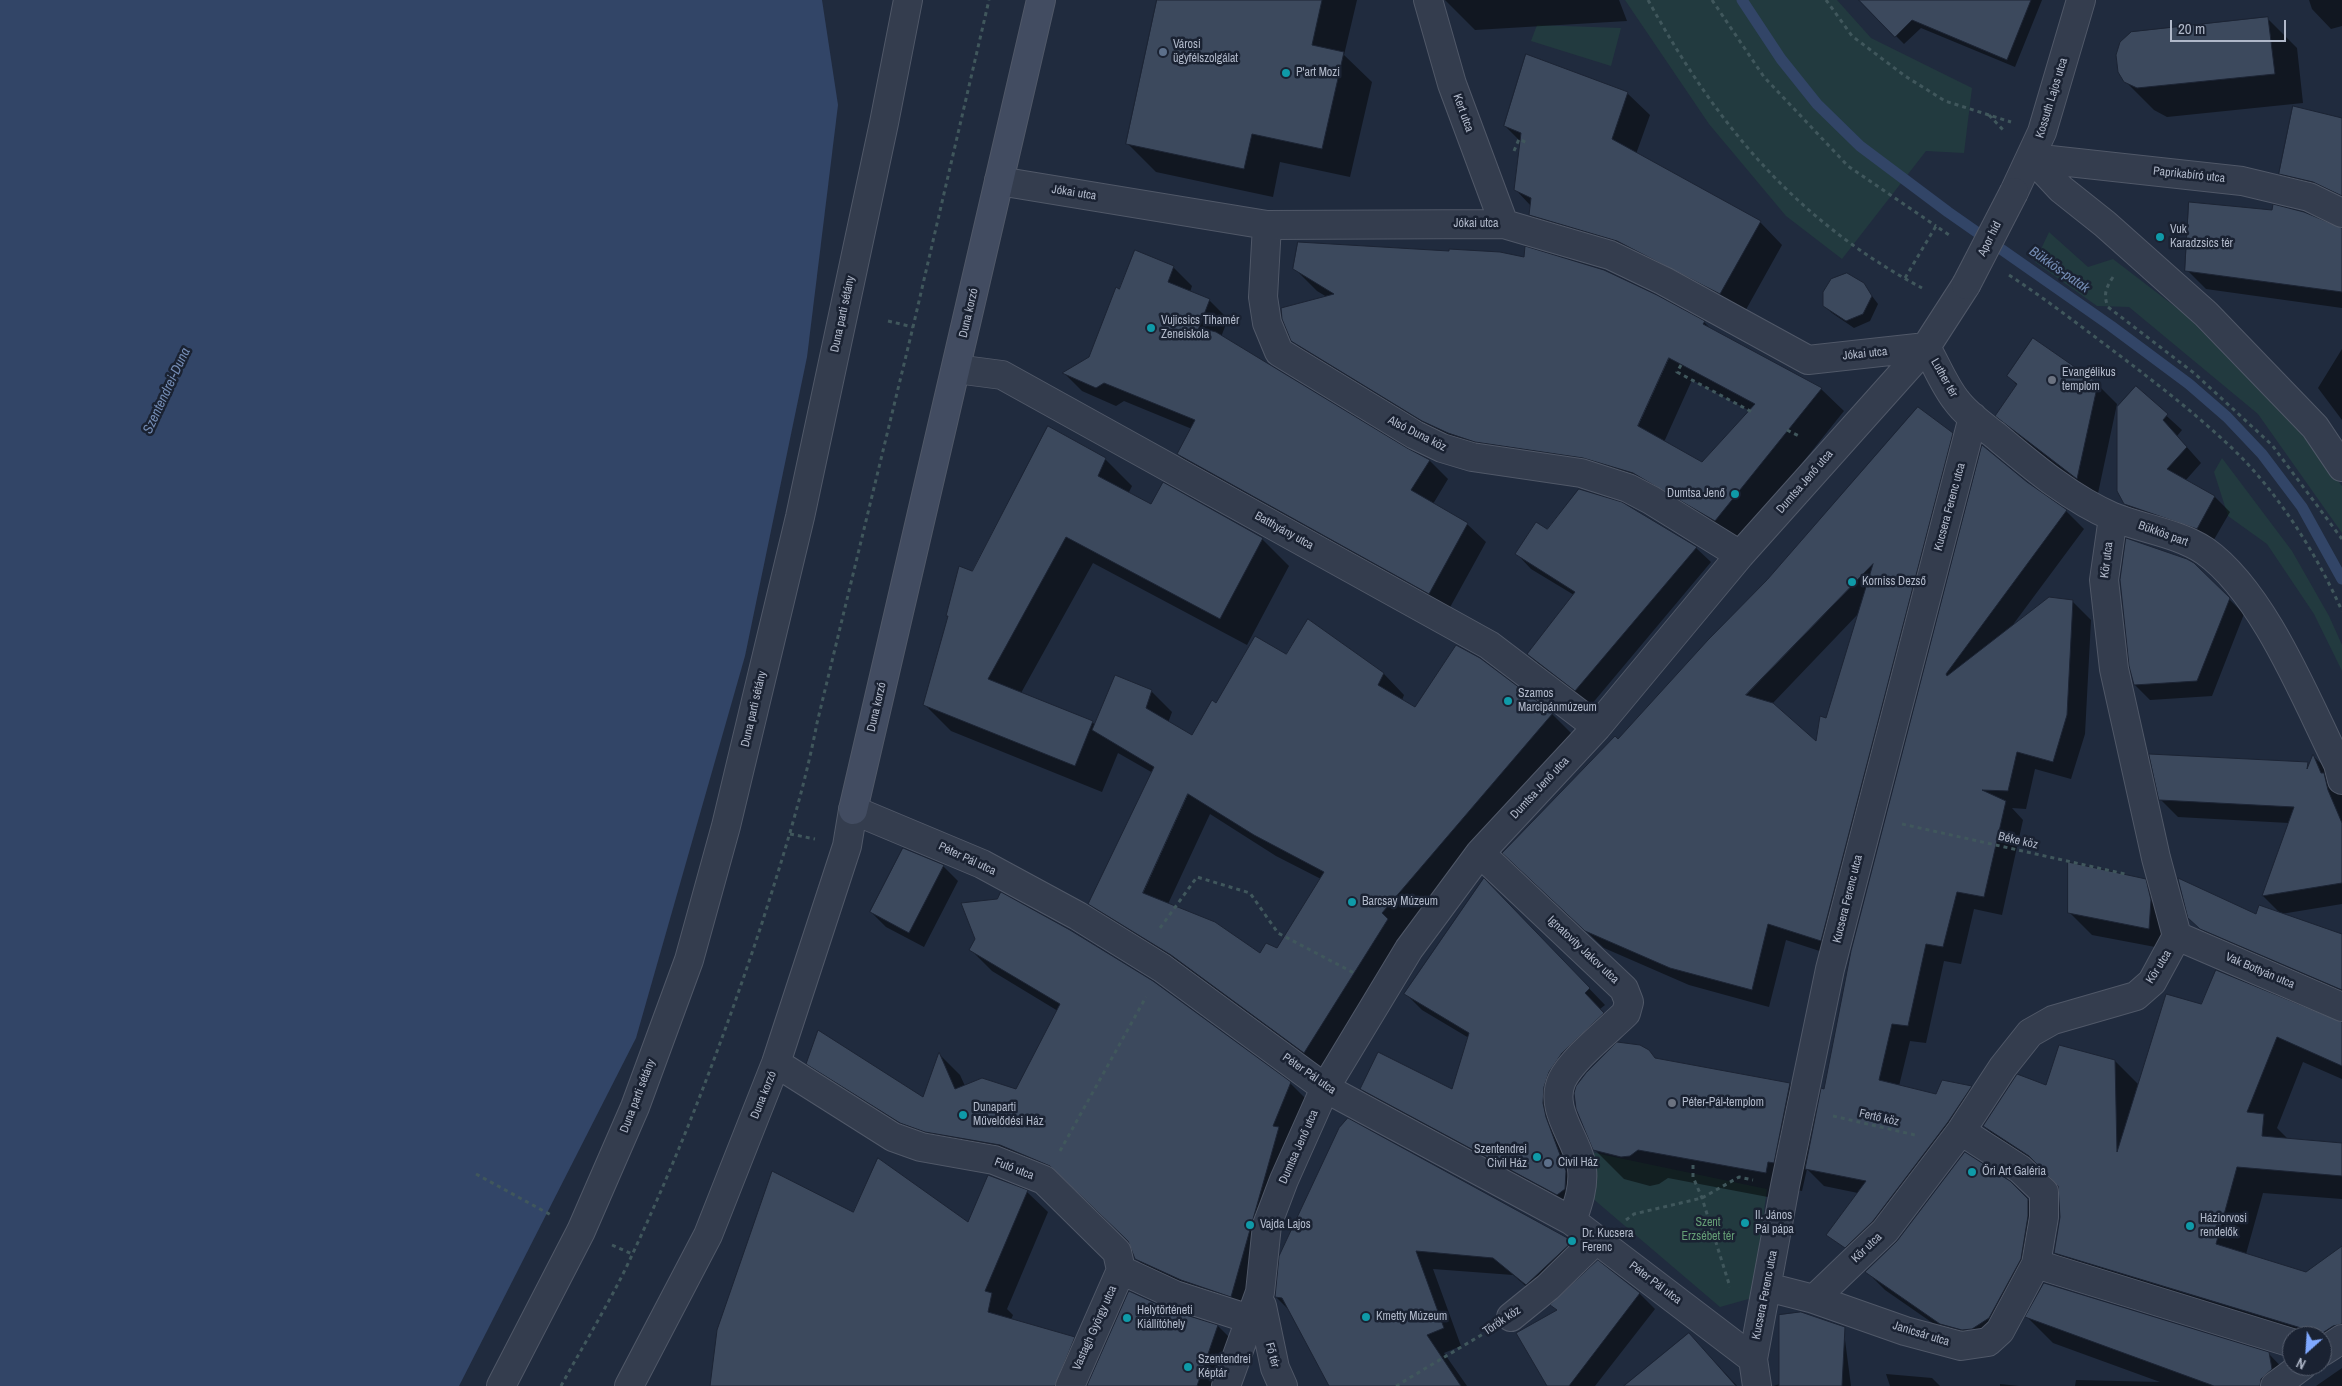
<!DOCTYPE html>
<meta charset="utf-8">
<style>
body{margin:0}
#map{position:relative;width:2342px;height:1386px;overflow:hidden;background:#202b3e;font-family:"Archivo Narrow",sans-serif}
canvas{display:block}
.north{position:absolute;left:2282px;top:1326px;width:50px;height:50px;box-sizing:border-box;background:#1a2232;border:1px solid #565e6e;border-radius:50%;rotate:206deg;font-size:14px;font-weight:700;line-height:20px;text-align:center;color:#b0b8c9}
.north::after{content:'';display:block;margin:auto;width:18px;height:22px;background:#7fa8ff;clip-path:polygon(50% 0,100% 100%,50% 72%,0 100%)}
.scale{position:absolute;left:2170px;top:20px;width:116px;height:22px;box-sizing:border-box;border:2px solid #b0b8c9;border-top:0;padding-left:6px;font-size:15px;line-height:18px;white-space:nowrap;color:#b0b8c9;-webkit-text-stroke:4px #1a2232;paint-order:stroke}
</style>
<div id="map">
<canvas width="2342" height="1386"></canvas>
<div class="north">N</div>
<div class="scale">20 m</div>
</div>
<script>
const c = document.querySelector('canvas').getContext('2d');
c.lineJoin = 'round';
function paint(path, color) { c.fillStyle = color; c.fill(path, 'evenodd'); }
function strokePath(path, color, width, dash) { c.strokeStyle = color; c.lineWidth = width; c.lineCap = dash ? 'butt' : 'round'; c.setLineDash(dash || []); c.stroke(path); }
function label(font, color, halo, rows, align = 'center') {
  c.font = font + ' "Archivo Narrow",sans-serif'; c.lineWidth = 5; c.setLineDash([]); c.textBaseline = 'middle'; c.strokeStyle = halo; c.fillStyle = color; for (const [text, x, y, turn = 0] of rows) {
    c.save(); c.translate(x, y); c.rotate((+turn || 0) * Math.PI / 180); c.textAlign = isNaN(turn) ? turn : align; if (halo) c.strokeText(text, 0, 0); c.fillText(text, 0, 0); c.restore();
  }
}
paint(new Path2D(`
 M1625,0H1837L1871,38L1972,88L1964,153L1926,151L1842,259L1786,216L1709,124Z
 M1537,25L1621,28L1611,66L1531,41Z
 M2049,232L2088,267L2113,259L2186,315L2302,434L2342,486V533L2258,414L2129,307L2097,306L2035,262Z
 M2222,458L2292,551L2329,616L2342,645V671L2314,614L2267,544L2228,516L2214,472Z
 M1586,1151L1767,1189L1752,1298L1720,1307L1591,1197Z`), '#223a3f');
paint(new Path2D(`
 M0,0H822L838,105L807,357L745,656L636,1038L459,1386H0Z`), '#324567');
paint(new Path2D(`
 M1159,0H1357L1344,55L1372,82L1350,177L1280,162L1273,197L1156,172L1127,143Z
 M1619,0L1627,21L1475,30L1445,0Z
 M1860,0H2042L2015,67L1921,28L1904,44Z
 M2309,0H2342V26L2331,29L2312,9Z
 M2268,19L2297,48L2303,103L2167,117L2154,110L2125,81Z
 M1627,93L1650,115L1636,154L1760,222L1782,245L1743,315L1553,237L1530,215L1531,206L1515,189L1521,142L1505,126Z
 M2342,119V204L2299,192L2280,173Z
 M2342,230V308L2206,289L2187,270Z
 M1173,267L1192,286L1190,292L1209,300L1228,319L1221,337L1406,449L1430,461L1448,479L1433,504L1467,524L1486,542L1448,611L1197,473L1178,454L1192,429L1124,401L1116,406L1082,391L1064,373L1090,358L1120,291Z
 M1294,268L1704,322L1712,330L1821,389L1844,411L1738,543L1657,496L1472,456L1316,364L1293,341L1327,297L1317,291ZM1692,380L1750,411L1703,464L1664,442Z
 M1863,284L1878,304L1870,321L1854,328L1832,313L1824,306Z
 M2342,349V420L2318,388Z
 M2008,376L2097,384L2117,404L2097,498L2017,435L1997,415L2017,385Z
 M2136,388L2182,430L2177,436L2201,463L2185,481L2215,497L2230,512L2212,543L2140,519L2125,504Z
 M1952,434L1969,452L1838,957L1786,940L1769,1007L1689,985L1604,948L1521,870L1618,741ZM1859,613L1827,720L1816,743L1772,704Z
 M1983,447L2026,483L2066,511L2084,529L2012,626L2073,602L2091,620L2085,734L2071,779L2035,769L2026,809L2012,808L2023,820L2002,915L1974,909L1961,964L1944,961L1926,1043L1910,1041L1899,1086L1937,1095L1971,1087L1989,1105L1863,1265L1846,1247L1837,1222L1858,1193L1824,1186L1807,1169L1802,1191L1796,1190L1794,1202L1668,1178L1659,1184L1650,1186L1624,1179L1595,1150L1657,1060L1790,1084L1818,1112L1825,1090Z
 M1105,459L1132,486L1128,494L1151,506L1262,539L1289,566L1247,645L1093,563L1021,693L1095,724L1151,691L1172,712L1168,723L1192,737L1217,705L1286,656L1309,621L1384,674L1404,695L1402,700L1416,709L1552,714L1573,735L1326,1072L1110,924L1090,904L1153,773L1118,753L1102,792L951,731L924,704L949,617L947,615L973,573ZM1210,814L1276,856L1321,879L1278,950L1260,954L1168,904Z
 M1547,531L1696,548L1711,562L1591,705L1543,669L1528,654L1574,595L1531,569L1517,554Z
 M2194,564L2244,614L2212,696L2150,700L2135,685Z
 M2313,756L2331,773L2342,792V904L2281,914L2263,896L2289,823L2178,817L2160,799L2307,764L2310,766Z
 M943,866L958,881L924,947L886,927L871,912Z
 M2145,880L2167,903L2171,950L2092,935L2070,913Z
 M1500,896L1605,1005L1600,1009L1618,1029L1564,1088L1582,1188L1574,1211L1377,1105L1361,1089L1452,1091L1469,1038L1422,1010L1406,994Z
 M2256,915L2342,935V1001L2221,948L2189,917Z
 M971,950L1290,1083L1311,1104L1252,1317L1157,1280L1136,1258L1129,1241L1073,1186L1022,1166L947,1153L829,1084L808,1063L923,1099L939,1054L960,1075L965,1086L1017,1090L1058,1011L992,971Z
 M2201,1006L2342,1022V1079L2303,1062L2277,1128L2289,1140L2342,1145V1199L2263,1193L2246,1254L2306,1273L2342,1248V1358L2322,1352V1336H2292L2081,1279L2055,1253L2061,1217L2059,1185L2010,1152L1984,1126L2047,1087L2115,1061L2139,1085Z
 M989,1176L1027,1192L1048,1212L1007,1309L1013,1315L1011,1320L1074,1338L1095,1359L1083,1386H711L854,1214L968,1224Z
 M2028,1200L2046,1218L2008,1336L1960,1342L1885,1290L1867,1272Z
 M1572,1242L1589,1260L1544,1302L1513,1275L1433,1269L1461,1346L1444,1353L1467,1386H1330L1290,1311L1276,1297L1281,1257Z
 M1598,1262L1640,1294L1655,1309L1595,1386H1548L1558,1311L1552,1305Z
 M1170,1311L1218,1326L1239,1347L1225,1386H1088Z
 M2027,1317L2268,1353L2294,1380L2296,1386H2075L2076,1380L2160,1382L2053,1343Z
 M1827,1321L1845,1340L1851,1386H1773L1780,1384Z
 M1689,1334L1737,1386H1626Z
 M2342,1368V1386H2316Z
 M1886,1374L1932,1378L1940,1386H1890Z
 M2000,1384L2019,1386H2000Z`), '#0007');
strokePath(new Path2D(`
 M1742,0L1781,59L1817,104L1860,146L1948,212L2111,326L2189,384L2227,417L2262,454L2302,507L2342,579`), '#324567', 11);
const building = new Path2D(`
 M1157,0H1322L1312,45L1344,52L1322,149L1252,134L1244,169L1126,144Z
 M1859,0H2031L2007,60L1912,20L1895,37Z
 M2268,17L2275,74L2137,88L2124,82L2118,72L2116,55L2120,42L2131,32Z
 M1526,54L1628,92L1612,139L1761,221L1720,294L1617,241L1529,215L1531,198L1514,190L1521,133L1504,126Z
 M2293,106L2342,118V196L2313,182L2279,174Z
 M2189,202L2272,210L2273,204L2304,212L2342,228V292L2185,271Z
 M1298,242L1449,251V249L1500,252L1524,257L1525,246L1604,270L1657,295L1705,321L1703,324L1822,388L1715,521L1633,473L1583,458L1475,442L1448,433L1422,421L1291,341L1282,319L1281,308L1334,294L1293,269ZM1669,358L1755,404L1702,462L1638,426Z
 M1135,250L1174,266L1168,282L1210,299L1198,330L1205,329L1216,332L1407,448L1430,460L1411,490L1468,523L1429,594L1177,454L1195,420L1104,383L1096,388L1062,373L1089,357L1116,287L1119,289Z
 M1847,273L1864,283L1872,296L1863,314L1846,321L1823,306V292L1831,279Z
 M2033,338L2098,383L2077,479L1995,416L2017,384L2007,376Z
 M2136,386L2168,414L2163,420L2187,447L2167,469L2215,496L2197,529L2124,504L2117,491V407Z
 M1918,407L1953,433L1821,941L1768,924L1752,990L1670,968L1585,931L1502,853L1615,736L1618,739L1708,640L1767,580ZM1873,564L1826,718L1820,716L1816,741L1773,703L1746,695Z
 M1048,426L1106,458L1098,476L1151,504L1163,482L1263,538L1220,619L1066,537L988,679L1093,721L1075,766L923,705L948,616H946L959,566L972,571Z
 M1982,445L2027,482L2067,510L1946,674L1947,676L2049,597L2073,600L2067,715L2053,762L2017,752L2008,791L1982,790L2006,801L1984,897L1957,892L1943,947L1926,944L1908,1026L1892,1024L1879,1080L1936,1094L1942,1080L1972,1086L1948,1122L1873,1221L1845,1248L1826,1235L1866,1181L1805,1169L1821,1088L1824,1089L1851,951Z
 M1579,489L1622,502L1697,547L1575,691L1527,654L1575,592L1515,554L1536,522L1547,529Z
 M2126,538L2187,559L2194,563L2230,598L2197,681L2134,685L2129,666L2120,580Z
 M1308,619L1384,673L1378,685L1415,707L1456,645L1480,658L1553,713L1382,913L1388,919L1304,1053L1171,955L1088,904L1154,767L1092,730L1115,675L1152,690L1146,708L1192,735L1212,700L1216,703L1255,636L1286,654ZM1188,794L1254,835L1324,872L1277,948L1266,943L1260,953L1215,922L1143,893Z
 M2149,754L2308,762L2307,769L2313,754L2321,773H2324L2328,790L2342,823V883L2262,896L2294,807L2159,800Z
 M903,848L944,865L909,933L870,912Z
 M2068,862L2146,879L2151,900L2149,929L2068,913Z
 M1484,878L1590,988L1585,993L1604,1013L1562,1053L1549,1072L1544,1087L1543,1103L1546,1117L1566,1171L1565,1189L1557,1195L1360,1089L1378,1052L1452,1089L1469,1033L1404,994Z
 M2178,878L2256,914L2259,905L2342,934V990L2200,929L2188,918Z
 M1001,892L1070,930L1153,981L1291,1082L1273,1126L1279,1127L1231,1297L1181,1280L1135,1259L1128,1241L1050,1166L1000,1145L925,1132L900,1123L806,1064L818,1030L923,1097L939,1052L955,1089L982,1078L1016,1089L1060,1004L969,950L975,939L961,903L997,899Z
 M2216,970L2342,1022V1066L2277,1037L2247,1112L2264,1114L2262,1136L2342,1143V1176L2237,1167L2216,1244L2306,1272L2342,1246V1324L2333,1326L2321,1334L2054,1253L2060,1217L2058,1186L2029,1156L1983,1126L2017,1074L2046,1085L2059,1045L2115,1060L2117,1152L2166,994L2201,1004Z
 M1617,1042L1640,1045L1649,1050L1655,1058L1790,1083L1774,1163L1768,1162L1766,1173L1638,1150L1630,1156L1621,1157L1593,1150L1576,1109L1574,1093L1576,1086L1586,1073Z
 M1348,1118L1573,1241L1526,1285L1493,1258L1416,1251L1444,1328L1427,1335L1461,1386H1329L1282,1298L1275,1297L1279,1256L1339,1128Z
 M1965,1152L2010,1181L2028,1199V1216L2021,1259L1989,1318L1972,1329L1962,1330L1940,1324L1865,1272L1897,1241Z
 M878,1158L968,1222L988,1175L1028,1190L985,1291L992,1293L988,1312L1075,1337L1055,1386H710L717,1330L772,1171L853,1212Z
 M1598,1260L1640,1293L1569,1386H1547L1516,1333L1557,1310L1550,1305Z
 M2044,1283L2269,1352L2272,1369L2261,1379L2260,1386H2214L2025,1317Z
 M1129,1291L1170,1310L1218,1325L1197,1386H1087Z
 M1801,1312L1845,1327L1842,1386H1779V1315Z
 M1689,1333L1736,1386H1624Z`);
paint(building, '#3c495d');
strokePath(building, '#1c2434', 1);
const street = new Path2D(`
 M1428,0L1452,84L1504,224
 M2032,158L2061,189L2105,224L2206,314L2315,427L2342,467
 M2032,158L2242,181L2309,197L2342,213
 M999,181L1267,225L1504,224L1610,255L1664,281L1808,360L1926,347
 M2014,192L2042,132L2081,0
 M1267,225L1263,297L1267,323L1279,352L1415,435L1442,448L1472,457L1581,473L1628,488L1651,500L1740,555
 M1926,347C1936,364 1944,385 1956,400C1966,414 1982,425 1995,435C2031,465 2069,498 2113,517C2143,529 2178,533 2205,551C2264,593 2306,700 2338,764L2342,780
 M956,369L1002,375L1489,645L1597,727
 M1480,853L1624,989L1629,1002L1626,1013C1609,1030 1572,1059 1562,1080C1548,1110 1579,1140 1582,1169C1584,1187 1578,1204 1572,1221
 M2177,936L2342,1007
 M776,1063L893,1137L921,1147L994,1160L1044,1180L1117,1252L1121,1270
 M2036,1264L2292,1343
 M1121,1270L1175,1295L1265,1324
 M1767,1287L1814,1299L1905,1331L1961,1346L1988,1342L2000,1331L2036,1264L2044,1217V1192L2020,1169L1961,1131
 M1814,1299L1885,1231L1961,1131L2003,1067L2030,1033L2053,1020L2136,996L2152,982L2177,936L2156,858L2114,669L2104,580L2113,517
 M1262,1306L1275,1368L1283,1386
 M1511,1317L1548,1287L1596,1240
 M2322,1352L2342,1339
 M501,1386L581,1231L635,1107L689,960L726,826L800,517L884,123L908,0
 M629,1386L708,1235L776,1063L847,846L853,810L982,864L1078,916L1162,968L1325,1088L1572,1221L1753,1359
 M1070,1386L1121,1270
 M1226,1386L1260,1292L1267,1225L1284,1180L1325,1088L1409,949L1480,853L1597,727L1740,555L1926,347L1966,285
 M1757,1386L1753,1359L1785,1186L1830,969L1973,417
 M2275,1386L2302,1366`);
const secondary = new Path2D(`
 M853,810L1041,0`);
strokePath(street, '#505868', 30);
strokePath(secondary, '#505868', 30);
strokePath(new Path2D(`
 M1648,0C1717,125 1795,220 1922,288
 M1712,0L1764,77L1848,166L1936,226
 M1826,0L1852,36L1905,76L1945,101L2011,122
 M1989,115L2005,132
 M1514,151L1519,139L1527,143
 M2009,275C2047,300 2083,328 2119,355C2161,387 2204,420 2241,457C2282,499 2318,557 2342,611
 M2113,277C2106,288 2103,294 2108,307L2194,373L2272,445L2342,539
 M1905,278L1936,226L1952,237
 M888,321L913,327
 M1681,365L1677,372L1752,412
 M1787,430L1801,437
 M1902,824L2125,874
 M790,834L815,839
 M1160,928L1197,877L1250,893L1278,933L1354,973
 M1833,1116L1915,1135
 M1060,1151L1146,997
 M1693,1165V1177L1702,1198L1730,1287
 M476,1174L551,1215
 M1626,1220L1634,1214L1702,1198L1739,1177L1753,1180
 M612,1245L632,1254
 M561,1386C585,1342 612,1299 633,1253C683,1146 725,1035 762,923C783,857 804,791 817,723L913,327L989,0
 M1396,1386L1483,1334`), '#40575c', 3, [4, 4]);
strokePath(street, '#343d4e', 28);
strokePath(secondary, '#424c61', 28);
const streetBridge = new Path2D(`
 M1966,285L2014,192`);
strokePath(streetBridge, '#505868', 30, []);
strokePath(streetBridge, '#343d4e', 28);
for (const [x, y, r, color] of [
 [1163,52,5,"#5c6f8a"],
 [1286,73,5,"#0f9aa8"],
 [2160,237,5,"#0f9aa8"],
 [1151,328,5,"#0f9aa8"],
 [2052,380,5,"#6b7280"],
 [1735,494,5,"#0f9aa8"],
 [1852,582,5,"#0f9aa8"],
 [1508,701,5,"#0f9aa8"],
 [1352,902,5,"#0f9aa8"],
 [1672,1103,5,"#6b7280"],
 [963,1115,5,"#0f9aa8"],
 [1537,1157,5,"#0f9aa8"],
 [1548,1163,5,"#5c6f8a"],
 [1972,1172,5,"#0f9aa8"],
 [1745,1223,5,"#0f9aa8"],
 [1250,1225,5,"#0f9aa8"],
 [2190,1226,5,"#0f9aa8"],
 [1572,1241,5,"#0f9aa8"],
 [1366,1317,5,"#0f9aa8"],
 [1127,1318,5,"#0f9aa8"],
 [1188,1367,5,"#0f9aa8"]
]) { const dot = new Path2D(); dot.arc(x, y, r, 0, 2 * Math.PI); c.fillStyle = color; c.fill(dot); strokePath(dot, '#1a2232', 2); }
label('12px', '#b0b8c9', '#1a2232', [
 ["Városi",1173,45],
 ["ügyfélszolgálat",1173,59],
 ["P'art Mozi",1296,73],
 ["Vuk",2170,230],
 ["Karadzsics tér",2170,244],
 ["Vujicsics Tihamér",1161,321],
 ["Zeneiskola",1161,335],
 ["Evangélikus",2062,373],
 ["templom",2062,387],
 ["Dumtsa Jenő",1725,494,"right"],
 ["Korniss Dezső",1862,582],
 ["Szamos",1518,694],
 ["Marcipánmúzeum",1518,708],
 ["Barcsay Múzeum",1362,902],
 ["Péter-Pál-templom",1682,1103],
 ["Dunaparti",973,1108],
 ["Művelődési Ház",973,1122],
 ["Szentendrei",1527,1150,"right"],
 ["Civil Ház",1527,1164,"right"],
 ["Civil Ház",1558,1163],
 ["Őri Art Galéria",1982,1172],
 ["II. János",1755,1216],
 ["Pál pápa",1755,1230],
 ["Háziorvosi",2200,1219],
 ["rendelők",2200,1233],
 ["Vajda Lajos",1260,1225],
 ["Dr. Kucsera",1582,1234],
 ["Ferenc",1582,1248],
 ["Helytörténeti",1137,1311],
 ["Kiállítóhely",1137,1325],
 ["Kmetty Múzeum",1376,1317],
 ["Szentendrei",1198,1360],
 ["Képtár",1198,1374]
], 'left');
label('12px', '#b0b8c9', '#1a2232', [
 ["Kossuth Lajos utca",2052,98,-73],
 ["Kert utca",1463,113,70],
 ["Paprikabíró utca",2189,175,6],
 ["Jókai utca",1074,193,9],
 ["Jókai utca",1476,224],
 ["Apor híd",1990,239,-63],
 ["Duna korzó",969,313,-77],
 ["Duna parti sétány",843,314,-78],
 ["Jókai utca",1865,354,-6],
 ["Luther tér",1944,378,60],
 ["Alsó Duna köz",1417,434,27],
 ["Dumtsa Jenő utca",1805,482,-49],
 ["Kucsera Ferenc utca",1950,507,-75],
 ["Batthyány utca",1284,531,29],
 ["Bükkös part",2163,534,20],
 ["Kör utca",2107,560,-83],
 ["Duna korzó",877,707,-77],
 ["Duna parti sétány",754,709,-77],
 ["Dumtsa Jenő utca",1540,788,-47],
 ["Béke köz",2018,841,13],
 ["Péter Pál utca",967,859,25],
 ["Kucsera Ferenc utca",1848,899,-76],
 ["Ignatovity Jakov utca",1583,950,43],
 ["Kör utca",2159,967,-58],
 ["Vak Bottyán utca",2260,971,23],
 ["Péter Pál utca",1309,1074,35],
 ["Duna korzó",764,1095,-68],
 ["Duna parti sétány",638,1096,-69],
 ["Fertő köz",1879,1118,13],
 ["Dumtsa Jenő utca",1299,1147,-66],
 ["Futó utca",1014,1169,21],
 ["Kör utca",1867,1248,-44],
 ["Péter Pál utca",1655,1283,37],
 ["Kucsera Ferenc utca",1765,1295,-79],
 ["Török köz",1502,1321,-34],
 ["Vastagh György utca",1095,1328,-66],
 ["Janicsár utca",1921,1334,17],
 ["Fő tér",1272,1355,75]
]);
label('12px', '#649d75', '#1a2232', [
 ["Szent",1708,1223],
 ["Erzsébet tér",1708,1237]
]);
label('italic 14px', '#748cb4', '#1a2232', [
 ["Bükkös-patak",2059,270,35],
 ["Szentendrei-Duna",167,391,-65]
]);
</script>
